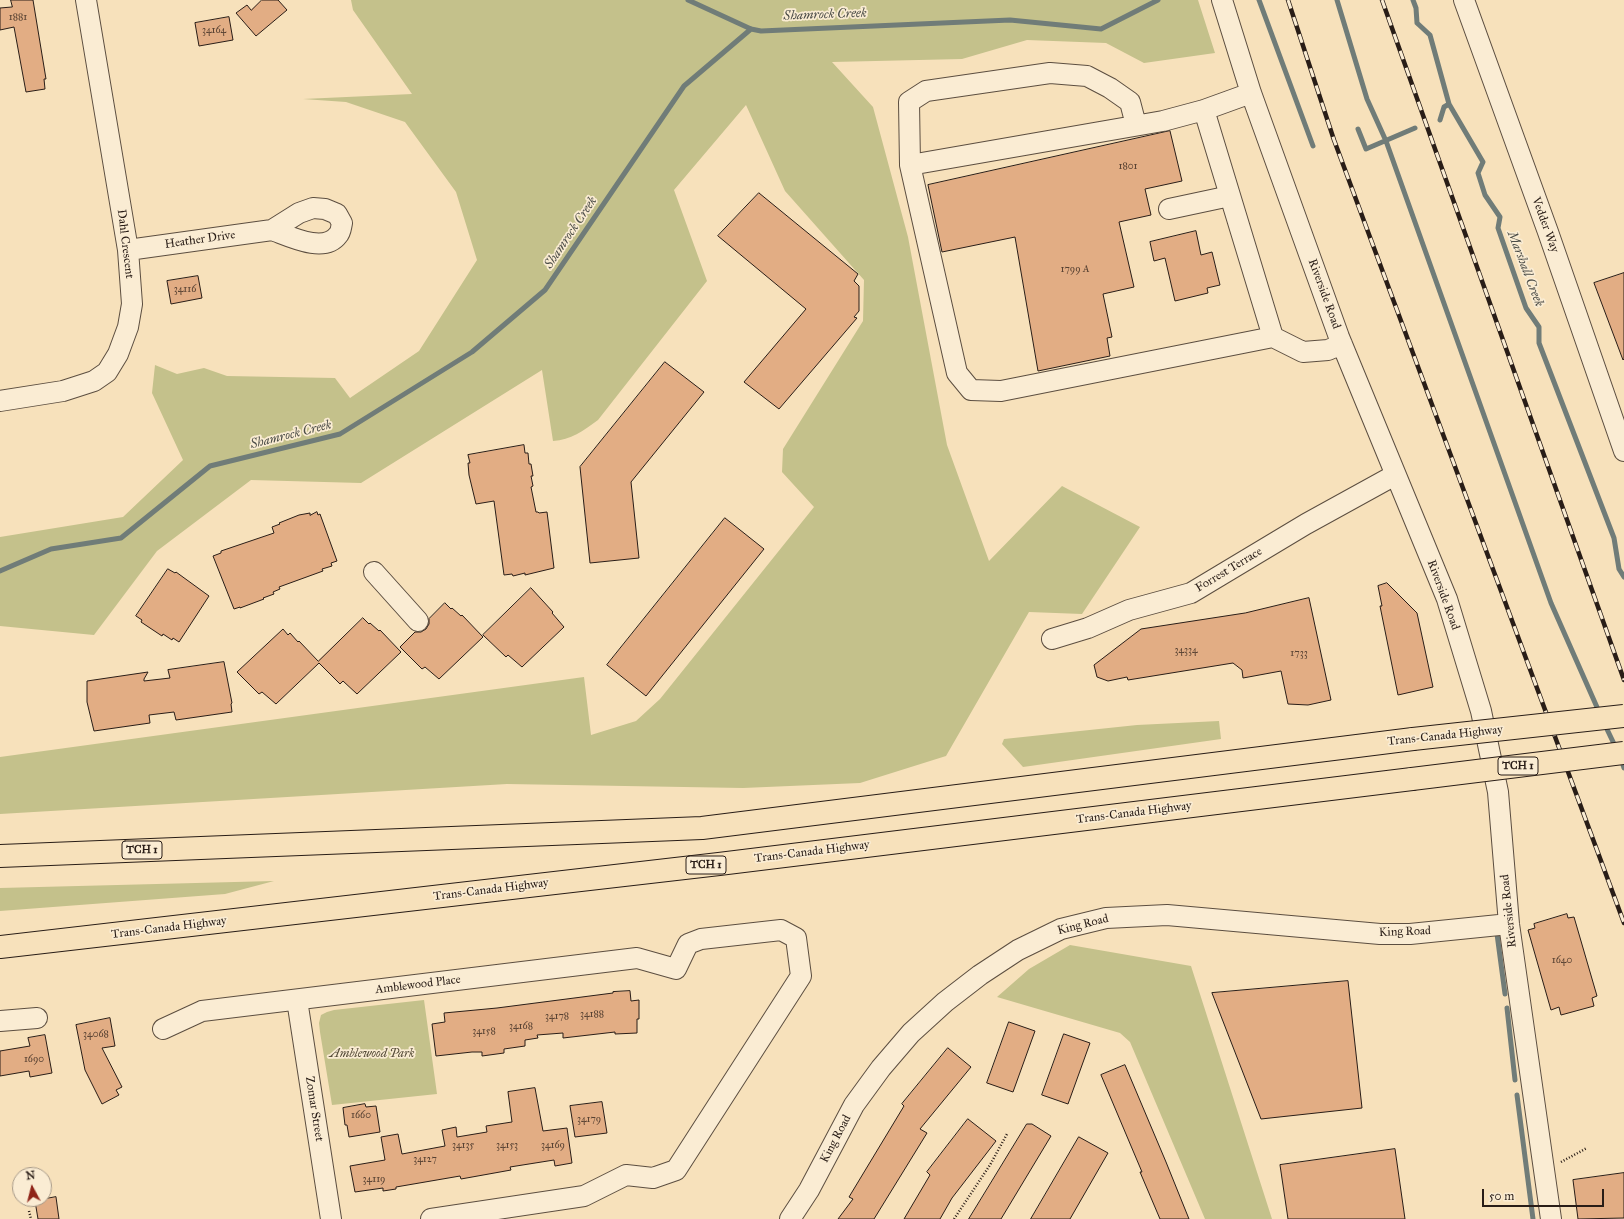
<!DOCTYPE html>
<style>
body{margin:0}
#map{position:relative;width:1624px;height:1219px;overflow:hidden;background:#f7e1bb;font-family:"IM FELL Great Primer",serif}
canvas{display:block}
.north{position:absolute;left:12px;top:1167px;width:40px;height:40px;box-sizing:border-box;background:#faecd3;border:1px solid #a69988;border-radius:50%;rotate:353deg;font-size:11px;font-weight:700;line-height:16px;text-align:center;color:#291d17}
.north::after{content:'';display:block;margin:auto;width:14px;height:18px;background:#8f2418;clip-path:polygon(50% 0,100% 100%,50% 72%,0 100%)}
.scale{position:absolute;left:1482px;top:1189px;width:122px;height:18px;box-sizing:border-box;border:2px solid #291d17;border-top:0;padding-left:5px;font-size:12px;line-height:14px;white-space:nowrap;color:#291d17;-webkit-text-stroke:3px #faecd3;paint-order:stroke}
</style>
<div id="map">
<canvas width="1624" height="1219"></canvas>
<div class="north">N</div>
<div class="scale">50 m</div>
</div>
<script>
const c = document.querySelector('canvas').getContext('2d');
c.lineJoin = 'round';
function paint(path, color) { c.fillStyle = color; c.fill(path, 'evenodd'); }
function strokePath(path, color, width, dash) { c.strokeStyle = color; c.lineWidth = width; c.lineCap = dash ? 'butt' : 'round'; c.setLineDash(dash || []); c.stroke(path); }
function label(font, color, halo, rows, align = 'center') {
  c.font = font + ' "IM FELL Great Primer",serif'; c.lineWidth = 3.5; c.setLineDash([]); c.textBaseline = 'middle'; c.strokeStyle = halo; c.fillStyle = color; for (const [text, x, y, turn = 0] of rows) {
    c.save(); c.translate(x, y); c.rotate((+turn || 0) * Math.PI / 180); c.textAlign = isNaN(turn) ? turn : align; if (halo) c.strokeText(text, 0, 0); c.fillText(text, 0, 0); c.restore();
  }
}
paint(new Path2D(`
 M351,0H1198L1215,53L1144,63L1106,43L1027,40L962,59L832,62L873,107L908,237L947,445L989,561L1062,486L1140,527L1082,614L1029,612L946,756L860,783L743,788L507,784L0,814V757L584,677L591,735L636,721L660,699L814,507L782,472L783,449L863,321L864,280L785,191L746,105L674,190L707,281L598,420C583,431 571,440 553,441L542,370L361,483L251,480L157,551L94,635L0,626V537L123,517L183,460L152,393L155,365L177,374L204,368L227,376L335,378L350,398L419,351L477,260L456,192L405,122L346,102L303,99L412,94L353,10Z
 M1219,721L1221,739L1023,767L1002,744L1004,739L1137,725Z
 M274,881L225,894L0,911V888Z
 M1070,945L1191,966L1272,1219H1205L1130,1042L1120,1033L997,997L1029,969Z
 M424,1000L437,1094L332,1105L320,1032L319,1023L321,1015L327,1012L334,1010Z`), '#c4c18b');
strokePath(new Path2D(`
 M688,0L751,29L761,31L1010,20L1101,29L1158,0
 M1259,0L1313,146
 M1337,0L1367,99L1386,141L1551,603L1600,714
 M1413,0L1416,8L1417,23L1430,35L1449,104L1483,162L1478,173L1485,195L1500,217L1498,228L1526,308L1539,327V343L1614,538L1619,569L1624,577
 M1440,120L1444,107L1449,104
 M1358,129L1366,149L1415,128
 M0,571L51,549L121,538L210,466L340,434L472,352L545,290L684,86L751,29
 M1604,723L1616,748
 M1621,759L1624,768
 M1497,934L1505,994
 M1507,1008L1515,1080
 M1517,1095L1533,1219`), '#707c78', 5);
const building = new Path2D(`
 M11,0H33L46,79H44L45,89L26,92L14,27L0,30V8L12,7Z
 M262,0H278L287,10L256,36L236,13L247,5L251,10Z
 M229,17L233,40L199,46L195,23Z
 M1170,131L1182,181L1145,189L1151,215L1119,222L1134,287L1103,294L1112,337L1107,338L1110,356L1038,371L1015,237L942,252L928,185Z
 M759,193L858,274L854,281L859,286V311L854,317L857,318L779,409L744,382L806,309L718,236Z
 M1196,231L1201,255L1212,252L1220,285L1207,288L1208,293L1175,301L1165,258L1154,261L1150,242Z
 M1624,273V359L1623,360L1594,283Z
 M198,276L202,298L171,304L167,281Z
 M665,362L704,392L631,482L639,558L590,563L580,467Z
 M524,445L525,453H528L529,464H531L533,476H531L533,486L531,487L536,512H538L539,513L547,512L554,568L525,575V573L513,576L512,574L504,575L494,501L476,504L469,475L468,463H470L468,455Z
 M317,512L318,515L320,514L337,561L331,563L332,566L322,569L323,571L279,587L280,589L273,592L274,594L263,598L264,599L240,608V607L234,609L213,556L221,553V551L274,533L272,527L280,524L279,523L299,515L310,513V515Z
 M725,518L764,549L646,696L607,665Z
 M168,569L175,573L176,572L209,596L179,642L173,638L172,640L163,634L162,636L141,622L142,620L136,616Z
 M1387,583L1417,613L1433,687L1398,695L1380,606H1382L1378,586Z
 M531,588L553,612L552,613L564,627L522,667L508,655L506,657L483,635Z
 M1309,598L1331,700L1308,705L1288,704L1281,671L1243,678L1242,670L1233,663L1128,680L1127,677L1108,681L1097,677L1094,665L1141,629L1245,613Z
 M445,603L451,609L452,608L461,616L462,615L483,637L439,679L425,667L422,669L400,647L415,632H421L426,629L429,624V619Z
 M363,618L369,624L370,623L379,631L380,630L401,652L357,694L343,681L340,684L319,663L276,704L262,692L259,694L237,672L283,629L288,635L290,633L298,642L299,641L318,661Z
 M224,662L232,703L231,704L232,712L176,720L174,712L149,715L150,723L94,731L87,702V681L148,672L144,679V681L170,678L168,670Z
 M1567,914L1568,918L1574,917L1597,996L1592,998L1594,1006L1561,1015L1559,1007L1551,1010L1528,930L1535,928L1534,924Z
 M1348,981L1362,1108L1261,1119L1212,993Z
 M630,991L631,1001L639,1000V1019H637V1033L615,1034V1032L563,1038V1033L537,1035L538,1038L525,1040V1046L504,1049V1053L482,1056V1052H472L436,1056L432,1024L445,1022L444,1013L497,1008L613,993V992Z
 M110,1018L115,1046L102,1048L122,1087L116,1090L119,1095L102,1104L85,1070L76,1025Z
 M1009,1022L1035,1031L1013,1092L987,1083Z
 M1064,1034L1090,1043L1068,1104L1042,1095Z
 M45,1035L52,1073L30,1077L29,1071L0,1076V1051L30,1046L28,1038Z
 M948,1048L971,1067L920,1129L927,1133L874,1219H838L853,1199L849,1197L904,1106L902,1104Z
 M1125,1065L1166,1162L1189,1219H1160L1140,1172H1142L1101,1075Z
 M535,1088L543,1131L567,1128L572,1163L555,1166L554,1160L510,1167L511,1170L461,1179L460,1176L396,1187V1189L383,1191V1188L355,1192L350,1166L385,1160L381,1137L398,1134L402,1154L445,1146L442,1130L456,1127L457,1137L487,1132L486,1126L512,1122L508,1092Z
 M602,1102L607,1133L575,1137L570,1106Z
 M365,1104L366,1107L376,1106L380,1132L349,1137L347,1125H345L343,1108Z
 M968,1119L996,1141L952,1198L940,1219H904L930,1175L927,1172Z
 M1027,1124H1032L1051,1136L1001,1219H969Z
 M1079,1137L1108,1153L1070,1219H1031Z
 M1395,1149L1405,1219H1288L1280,1165Z
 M1624,1173V1218L1578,1219L1573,1180Z
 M56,1197L59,1219H38L35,1201Z`);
paint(building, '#e2ad84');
strokePath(building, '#291d17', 1);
const minor = new Path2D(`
 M1222,0L1251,93L1339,337L1447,599L1481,711L1498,792L1509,924L1551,1219
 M1464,0L1548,232L1624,451
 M1251,93L1204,110L1163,121L910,165L957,373L971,390L1001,391L1273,337L1303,352L1328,350L1342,344
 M1204,110L1273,337
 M910,165L909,102L926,91L1050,73L1087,76L1110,88L1130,102L1136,125
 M1169,209L1230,196
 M128,250L272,230L299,213L313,208L325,209L337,214L342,223C341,227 341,232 338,235C324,254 289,236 272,230
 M0,401L63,391L94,381L107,372L118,354L128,327L132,304L128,250L86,0
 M374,572L418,621
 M1052,639L1088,628L1129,610L1191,593L1306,524L1395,475
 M297,1000L331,1219
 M0,1021L37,1018
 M163,1029L202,1011L637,958L676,969L688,944L701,939L781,930L796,938L801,976L676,1170L653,1178L626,1175L584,1196L431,1219
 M790,1219L809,1190L854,1105L881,1068L911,1033L945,1002L980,975L1018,950L1061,929L1106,918L1167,915L1380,934H1410L1509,924`);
const highway = new Path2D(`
 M0,856L702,828L1413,739
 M0,947L719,864L1412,779`);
strokePath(minor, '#5c4e40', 22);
strokePath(highway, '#291d17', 24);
strokePath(new Path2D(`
 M1561,1162L1587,1148
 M29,1211L31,1219
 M954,1219L990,1165L1007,1134`), '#291d17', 2.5, [1, 2]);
strokePath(minor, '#faecd3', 20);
strokePath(highway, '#f7e1bb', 22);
const rail = new Path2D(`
 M1288,0L1334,140L1624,923
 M1382,0L1624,680`);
strokePath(rail, '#291d17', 4.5);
strokePath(rail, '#faecd3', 3, [9]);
const highwayBridge = new Path2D(`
 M1413,739L1624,716
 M1412,779L1624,753`);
strokePath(highwayBridge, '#291d17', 24, []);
strokePath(highwayBridge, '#f7e1bb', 22);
label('10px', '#574132', null, [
 ["1881",18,18],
 ["34164",214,31],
 ["1801",1128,167],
 ["1799 A",1075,270],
 ["34116",185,290],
 ["34334",1186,651],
 ["1733",1299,654],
 ["1640",1562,961],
 ["34188",592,1015],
 ["34178",557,1017],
 ["34168",521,1027],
 ["34158",484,1032],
 ["34068",96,1035],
 ["1690",34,1060],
 ["1660",361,1116],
 ["34179",589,1120],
 ["34135",463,1146],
 ["34153",507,1146],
 ["34169",553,1146],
 ["34127",425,1160],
 ["34119",374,1180]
]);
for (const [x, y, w] of [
 [1518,766,40],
 [142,850,40],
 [706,865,40]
]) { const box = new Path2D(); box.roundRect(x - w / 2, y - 9, w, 18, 3); c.fillStyle = '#faecd3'; c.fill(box); strokePath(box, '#291d17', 1); }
label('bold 11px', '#291d17', null, [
 ["TCH 1",1518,766],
 ["TCH 1",142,850],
 ["TCH 1",706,865]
]);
label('12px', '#291d17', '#faecd3', [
 ["Vedder Way",1545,225,70],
 ["Heather Drive",200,240,-8],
 ["Dahl Crescent",125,244,83],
 ["Riverside Road",1324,294,70],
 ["Forrest Terrace",1229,570,-31],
 ["Riverside Road",1443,595,70],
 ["Trans-Canada Highway",1445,736,-6],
 ["Trans-Canada Highway",1134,813,-7],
 ["Trans-Canada Highway",812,852,-7],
 ["Trans-Canada Highway",491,890,-7],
 ["Riverside Road",1509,911,-96],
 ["King Road",1083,925,-14],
 ["Trans-Canada Highway",169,928,-7],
 ["King Road",1405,932,-2],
 ["Amblewood Place",418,985,-7],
 ["Zomar Street",314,1109,81],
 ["King Road",836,1139,-62]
]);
label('italic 12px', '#584e3a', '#faecd3', [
 ["Amblewood Park",372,1054]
]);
label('italic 13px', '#4c4d48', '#faecd3', [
 ["Shamrock Creek",825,15,-2],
 ["Shamrock Creek",571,233,-56],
 ["Marshall Creek",1525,269,69],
 ["Shamrock Creek",291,435,-14]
]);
</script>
